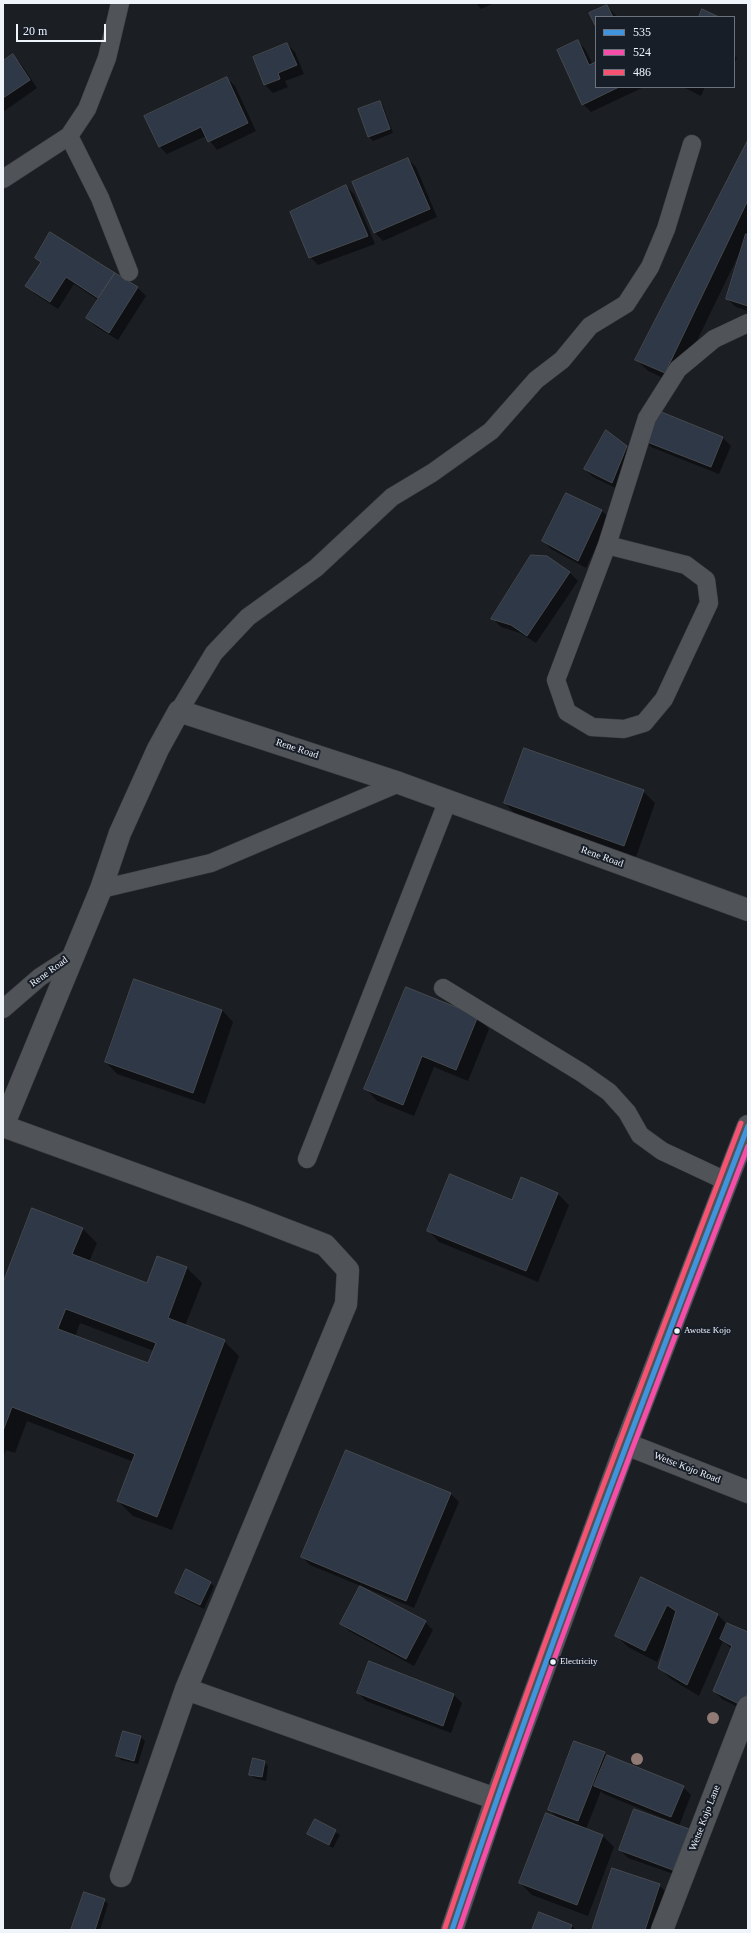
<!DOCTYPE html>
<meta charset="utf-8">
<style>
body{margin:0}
#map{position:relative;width:751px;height:1933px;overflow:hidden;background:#1b1f24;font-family:Georgia,serif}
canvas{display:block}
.frame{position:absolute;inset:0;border:4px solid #eff3fa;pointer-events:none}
.legend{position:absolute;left:595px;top:16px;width:140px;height:72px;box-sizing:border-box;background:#171e28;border:1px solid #6d737c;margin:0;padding:5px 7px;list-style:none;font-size:12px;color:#eff3fa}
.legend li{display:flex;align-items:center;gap:8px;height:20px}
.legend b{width:20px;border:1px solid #6d737c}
.scale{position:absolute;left:16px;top:24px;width:90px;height:18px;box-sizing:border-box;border:2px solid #eff3fa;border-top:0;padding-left:5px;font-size:12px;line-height:14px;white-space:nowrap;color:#eff3fa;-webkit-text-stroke:3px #171e28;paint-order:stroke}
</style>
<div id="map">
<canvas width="751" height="1933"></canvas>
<div class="frame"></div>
<ul class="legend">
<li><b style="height:5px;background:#4094de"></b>535</li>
<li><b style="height:5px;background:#f54da8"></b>524</li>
<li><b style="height:5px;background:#f65372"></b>486</li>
</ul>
<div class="scale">20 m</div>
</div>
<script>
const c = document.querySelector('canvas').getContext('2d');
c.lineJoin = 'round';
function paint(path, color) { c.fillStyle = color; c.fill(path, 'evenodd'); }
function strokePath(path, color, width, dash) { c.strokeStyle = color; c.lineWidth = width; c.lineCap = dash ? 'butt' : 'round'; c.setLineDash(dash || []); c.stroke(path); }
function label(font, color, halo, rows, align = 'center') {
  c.font = font + ' Georgia,serif'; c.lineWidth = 4; c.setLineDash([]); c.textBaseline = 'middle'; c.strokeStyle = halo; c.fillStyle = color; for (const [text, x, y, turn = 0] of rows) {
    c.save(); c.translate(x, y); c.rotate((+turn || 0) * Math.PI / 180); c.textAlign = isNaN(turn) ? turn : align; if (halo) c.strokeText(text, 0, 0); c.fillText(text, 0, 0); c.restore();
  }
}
paint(new Path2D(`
 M476,3H494L481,9Z
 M607,6L617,17H596V25L591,14Z
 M577,41L585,49L593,65L596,63V87H644L591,112L583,104Z
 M287,44L295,52L304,74L285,81L288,87L273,93L265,85L254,57Z
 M734,55L737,58L734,64Z
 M13,56L21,64L37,88L3,112V62Z
 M227,78L235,86L256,131L217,150L206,136L167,154L159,146Z
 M683,87H705L701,96Z
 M380,102L383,106L393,133L373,141L369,137L359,110Z
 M748,142V311L736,307L727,299L741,250L676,384L648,371L637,360Z
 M408,159L416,167L437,217L383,241L375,233L353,183Z
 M346,186L354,194L375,244L318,265L310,257Z
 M51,234L138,288L146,296L118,340L95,326L87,318L98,300L74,284L58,309L35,294L27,286L41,263L36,257Z
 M607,432L635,455L620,490L593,477L585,469Z
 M723,438L731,446L719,474L651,447L643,439Z
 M566,494L602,511L610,519L586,568L551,549L543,541Z
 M546,557L570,573L578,581L536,643L520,633L501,627L493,619Z
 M643,791L655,803L636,857L516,815L505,803Z
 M222,1010L233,1022L205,1104L117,1074L106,1062Z
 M477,1017L489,1029L468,1081L434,1067L414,1116L377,1101L366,1089Z
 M558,1194L569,1205L538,1282L439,1242L428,1230L512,1201Z
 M82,1228L97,1243L89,1262L147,1284L158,1257L187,1268L202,1283L185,1326L224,1341L239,1356L172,1530L133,1516L118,1501L134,1462L27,1421L15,1453L6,1450L3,1458V1286ZM80,1323L154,1351L149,1365L75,1337Z
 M347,1451L451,1494L459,1502L414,1608L310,1565L302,1557Z
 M641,1578L718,1615L728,1625L748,1633V1712L722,1699L714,1691L732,1649L723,1641L699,1696L671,1679L660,1668L666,1642L657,1662L628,1647L616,1635Z
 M210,1583L214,1586L204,1609L180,1597L176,1593Z
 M425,1622L433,1630L414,1666L349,1631L341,1623Z
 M370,1663L454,1695L462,1703L451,1733L366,1701L358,1693Z
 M124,1732L141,1737L145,1741L138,1764L121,1760L117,1756Z
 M604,1753L608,1757L683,1787L691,1795L679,1826L688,1830L696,1838L682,1877L628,1858L620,1850L675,1823L604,1794L601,1791L586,1829L603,1836L614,1847L588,1916L532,1895L520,1883L559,1819L550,1810Z
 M264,1762L268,1766L266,1781L254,1778L250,1774Z
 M315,1821L340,1835L333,1848L309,1834Z
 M659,1885L671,1897L660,1930H593Z
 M104,1900L108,1904L100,1930H72Z
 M540,1913L572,1926L576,1930H533Z`), '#0007');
const building = new Path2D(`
 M607,5L613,17H596V27L589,13Z
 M702,9L719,17H699Z
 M578,40L589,65L596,62V87H619L582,105L557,50Z
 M287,43L297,65L278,73L280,79L264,85L253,57Z
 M13,54L30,80L3,98V61Z
 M227,77L248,123L208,142L201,127L159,147L144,116Z
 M380,101L390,129L368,137L358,109Z
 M748,140V200L665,373L635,360Z
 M408,158L430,209L374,233L352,182Z
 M346,185L368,236L309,258L290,212Z
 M50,232L115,273L98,298L66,277L50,302L25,286L41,262L35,258Z
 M746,234L748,235V306L726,299Z
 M115,273L138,287L109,333L86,318Z
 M654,409L723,437L711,467L642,440Z
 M606,430L627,446L612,483L584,469Z
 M566,493L602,510L578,561L542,541Z
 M531,555L547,556L570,572L527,636L511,625L491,619Z
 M524,748L644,790L624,846L504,803Z
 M134,979L222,1010L193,1093L105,1062Z
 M406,987L478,1016L456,1070L422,1056L403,1105L364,1089Z
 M450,1174L512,1200L521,1177L558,1193L526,1271L427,1231Z
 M32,1208L83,1228L72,1254L147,1283L157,1256L187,1267L168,1318L225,1340L157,1517L117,1501L135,1454L12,1407L3,1431V1283ZM66,1309L156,1343L148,1363L58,1329Z
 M346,1450L451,1493L406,1601L301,1557Z
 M186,1569L211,1582L200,1605L175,1593Z
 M641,1577L718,1614L687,1685L658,1668L676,1611L667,1605L645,1651L615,1636Z
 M360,1586L426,1621L406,1659L340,1624Z
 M727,1623L748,1632V1691L743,1706L713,1691L732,1646L720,1639Z
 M369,1661L454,1694L443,1726L357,1693Z
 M123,1731L141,1736L134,1761L116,1756Z
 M574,1741L605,1752L578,1821L548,1810Z
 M607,1755L684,1786L671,1817L594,1786Z
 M253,1758L265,1761L262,1777L249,1775Z
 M634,1809L689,1829L673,1870L619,1850Z
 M546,1813L603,1835L577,1905L519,1883Z
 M315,1819L336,1830L329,1845L307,1834Z
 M612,1868L660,1884L645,1930H592Z
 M84,1892L105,1899L95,1930H71Z
 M539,1912L572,1925L570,1930H532Z`);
paint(building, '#2e3846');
strokePath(building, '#46494e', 1);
const service = new Path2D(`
 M69,136L100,198L129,272
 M3,179L69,136L87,109L107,58L120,3
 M607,545L686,565L706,580L709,603L664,699L644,723L624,729L592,727L567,712L556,680L607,545L647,418L678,369L714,339L748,323
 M179,711L214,653L248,617L316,568L392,497L432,473L491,431L536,380L562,360L590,326L626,304L650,267L666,229L692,144
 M101,889L211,863L399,783
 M443,988L582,1073L609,1092L627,1112L640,1135L662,1151L726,1181
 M3,1009L40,977L74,955
 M307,1159L448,800`);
const minor = new Path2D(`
 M3,1126L101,889L120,833L158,749L179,711L399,783L748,910
 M3,1126L245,1214L325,1245L348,1270L346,1304L186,1689L121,1876
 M626,1444L748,1492
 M186,1689L496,1799
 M662,1930L748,1707`);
const secondary = new Path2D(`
 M452,1930L496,1799L626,1444L748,1126`);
strokePath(service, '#393b40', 19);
strokePath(minor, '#393b40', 23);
strokePath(secondary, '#393b40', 23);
strokePath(service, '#505357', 18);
strokePath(minor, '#505357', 22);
strokePath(secondary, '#505357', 22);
strokePath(new Path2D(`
 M452,1930C543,1659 646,1393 748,1126`), '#4094de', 5);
strokePath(new Path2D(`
 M459,1930C548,1666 648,1406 748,1146`), '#f54da8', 5);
strokePath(new Path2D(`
 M445,1928C536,1657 639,1390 741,1123`), '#f65372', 5);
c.fillStyle = '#917a73';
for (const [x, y] of [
 [713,1718],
 [637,1759]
]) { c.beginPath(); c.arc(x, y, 6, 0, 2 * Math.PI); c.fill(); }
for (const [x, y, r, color] of [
 [677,1331,3.5,"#eff3fa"],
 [553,1662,3.5,"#eff3fa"]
]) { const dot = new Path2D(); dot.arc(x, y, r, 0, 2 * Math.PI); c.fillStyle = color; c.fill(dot); strokePath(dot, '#171e28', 1.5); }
label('9px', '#eff3fa', '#171e28', [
 ["Awotsɛ Kojo",684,1331],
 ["Electricity",560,1662]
], 'left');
label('10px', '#eff3fa', '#171e28', [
 ["Rene Road",297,749,18],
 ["Rene Road",602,857,20],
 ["Rene Road",49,972,-36],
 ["Wetse Kojo Road",687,1468,21],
 ["Wetse Kojo Lane",705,1818,-69]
]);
</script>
